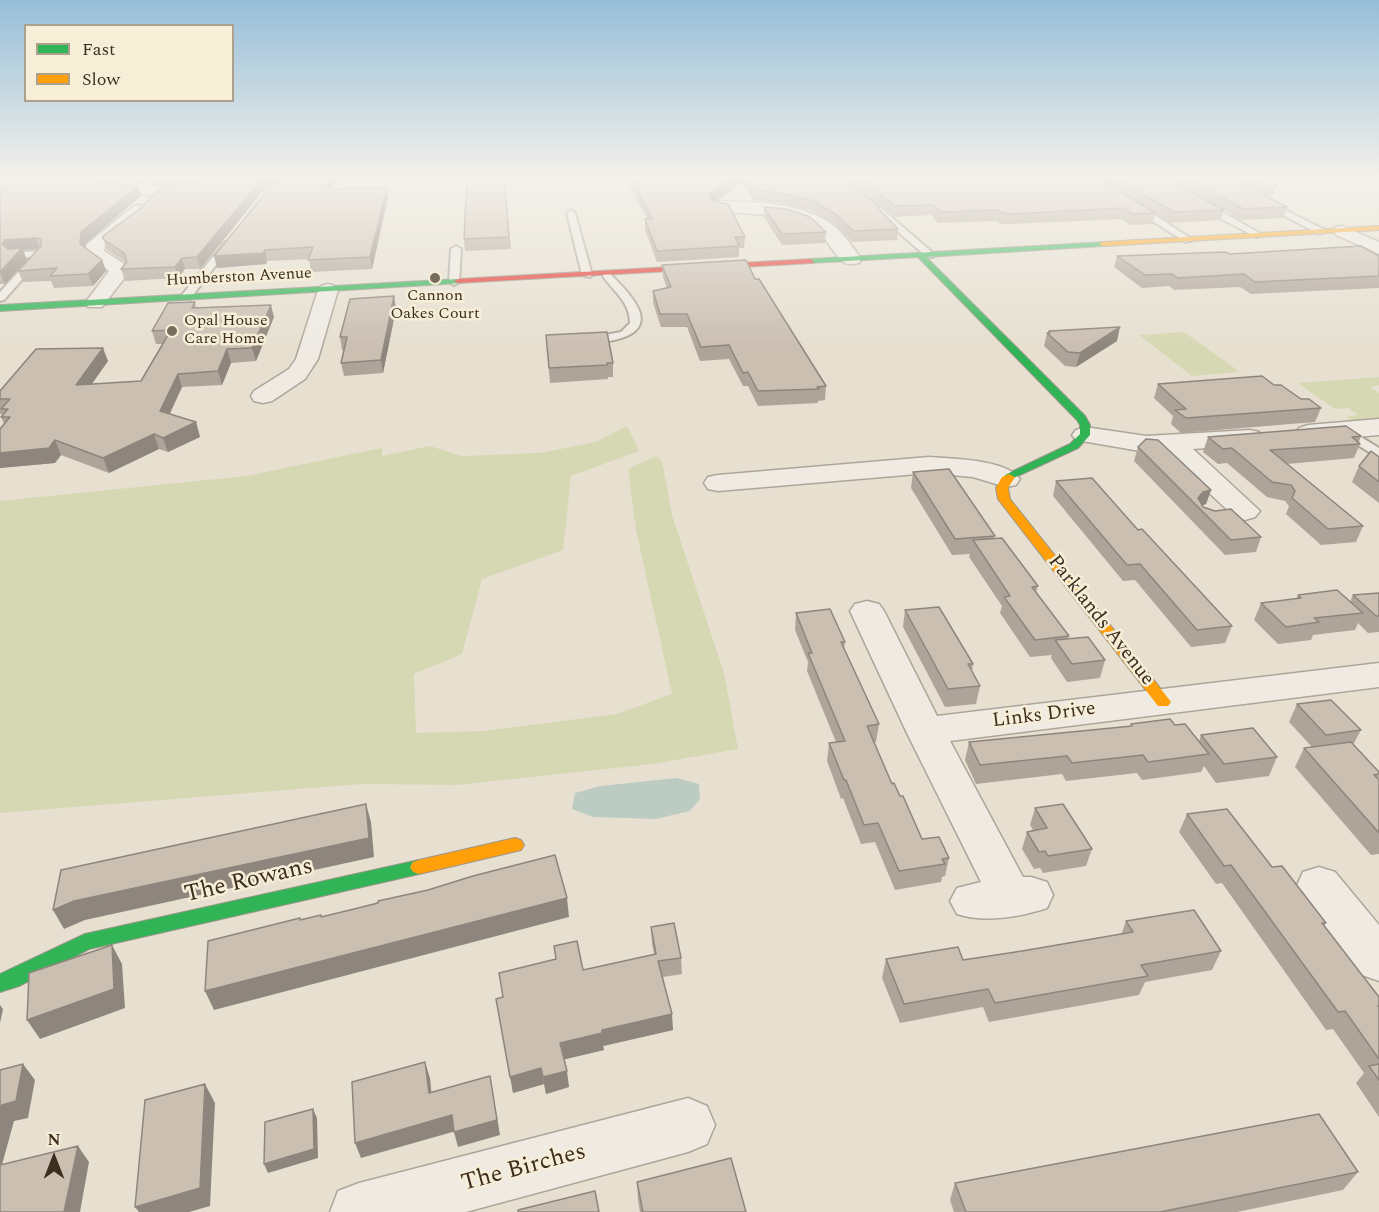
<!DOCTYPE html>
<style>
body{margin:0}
#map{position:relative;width:1379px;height:1212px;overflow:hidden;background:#e7e0d1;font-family:Spectral,serif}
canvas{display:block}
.legend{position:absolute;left:24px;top:24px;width:210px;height:78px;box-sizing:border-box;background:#f7eed8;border:2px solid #ada18e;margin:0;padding:8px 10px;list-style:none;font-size:18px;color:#3d2e20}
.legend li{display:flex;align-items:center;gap:12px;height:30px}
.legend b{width:30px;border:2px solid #ada18e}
.north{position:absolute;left:24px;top:1128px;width:60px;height:60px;-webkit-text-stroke:4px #f7eed8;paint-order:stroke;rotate:0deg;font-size:16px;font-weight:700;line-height:24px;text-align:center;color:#3d2e20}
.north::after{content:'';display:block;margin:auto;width:21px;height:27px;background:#3d2e20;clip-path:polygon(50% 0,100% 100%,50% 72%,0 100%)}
</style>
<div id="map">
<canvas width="1379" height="1212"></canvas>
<ul class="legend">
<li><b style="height:8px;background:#30b455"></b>Fast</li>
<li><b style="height:8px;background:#ff9f0a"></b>Slow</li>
</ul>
<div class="north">N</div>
</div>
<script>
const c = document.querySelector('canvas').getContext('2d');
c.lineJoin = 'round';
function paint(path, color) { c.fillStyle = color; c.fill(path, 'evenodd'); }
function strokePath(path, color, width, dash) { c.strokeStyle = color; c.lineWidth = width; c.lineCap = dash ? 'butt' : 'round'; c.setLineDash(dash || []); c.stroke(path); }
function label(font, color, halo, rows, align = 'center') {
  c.font = font + ' Spectral,serif'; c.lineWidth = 5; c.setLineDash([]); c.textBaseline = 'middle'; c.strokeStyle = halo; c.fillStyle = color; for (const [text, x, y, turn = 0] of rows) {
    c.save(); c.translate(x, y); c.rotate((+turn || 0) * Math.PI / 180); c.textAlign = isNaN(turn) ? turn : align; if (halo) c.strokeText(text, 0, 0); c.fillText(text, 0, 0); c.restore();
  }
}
paint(new Path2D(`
 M1184,332L1240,372L1192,376L1139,335Z
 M1379,377V385L1370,387L1379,393V419L1353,421L1346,417L1358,415L1349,408L1335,409L1298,383Z
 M627,426L639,451L571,476L563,550L482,579L462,654L414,674L416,733L483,731L617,714L672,694L636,530L628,469L656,456L662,461L672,515L724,673L738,749L652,764L457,785L361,784L0,813V501L246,476L382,448V456L430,446L461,456L540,453L596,442Z`), '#d6d7b3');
paint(new Path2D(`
 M676,778L699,784L700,799L690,811L656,819L593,817L572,809L575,793L601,786Z`), '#bcccc2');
const lane = new Path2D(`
 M837,178H846L933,253V257H927Z
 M1267,201L1325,230L1326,232L1319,234L1264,205L1263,203Z
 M1201,204H1207L1263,235L1256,237L1201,208Z
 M1133,205H1139L1193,240L1186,242L1133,209Z
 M571,210L575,213L592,275L590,277L582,275L567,213Z
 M225,242L232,244L190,299H182V295Z
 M456,246L461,249L459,282L454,285L449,282L451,249Z
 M40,251L43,252V256L4,300L0,301V292L32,257L14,258L9,255L11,253Z
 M603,272H609C616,281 625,288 631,297C661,336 615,341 587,344L583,343V339L621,332L630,323C630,302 614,292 603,276Z
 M1343,426L1379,448V458L1338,433L1337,430Z`);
const street = new Path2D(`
 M93,178H110L108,181L158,186L210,178H248L240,183L158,196L89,188L86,185Z
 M719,201C755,202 806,202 835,227C845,236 854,248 861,259L859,263C854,264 849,265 845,263C831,253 827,235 810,226C779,210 745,217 713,209L711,206L713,203Z
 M140,205L146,206L148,210L146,214L105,246L104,251L126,265L129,272L102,307H88L85,303L109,271L85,253L87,244L134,206Z
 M1342,226L1379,242V254L1336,235L1333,231L1336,227Z
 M328,284L335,286L338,290L318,359L305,379L272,401L263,403L254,401L251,396L254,391L289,369L296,359L318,290L321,286Z
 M1379,419V435L1308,441L1299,438L1295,433L1299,428L1308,425Z
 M1085,427L1146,436L1250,430L1259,432L1263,438L1259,444L1193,449L1260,511L1255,517L1245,520L1235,517L1164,451L1146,452L1076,440L1072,435L1076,430Z
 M929,457C952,459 1006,459 1020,479L1016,485L1006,487L973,477L929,473L718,491L708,489L704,483L708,477L718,475Z
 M867,601L879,604L884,611L937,716L1379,663V687L950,741L1023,877H1031L1047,882L1053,895L1047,908C1020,917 984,923 957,914L950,901L957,888L981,882L906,731L850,611L855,604Z
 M1319,867L1335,872L1379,925V981L1362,975L1303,898L1297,885L1303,872Z
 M688,1098L707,1106L715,1125L707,1144L688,1152L466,1212H330L338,1191L359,1183Z`);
const fast = new Path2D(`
 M1106,242V246H1103L926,257L1085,416L1090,425V435L1078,448L1009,480L1005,479V475L1070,444L1080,434V425L1077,420L918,257L810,263L806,261L810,259Z
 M458,279L462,281L461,283L0,311V305Z
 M419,860L425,862L428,867L425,872L419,874L89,949L19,986L0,992V974L85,934Z`);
const slow = new Path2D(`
 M1379,226V230L1103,246L1099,244L1103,242Z
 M1009,474L1015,477L1008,488L1010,499L1168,698L1171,702L1168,706H1158L998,499L996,488L1002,477Z
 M515,838L521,840L524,845L521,850L419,874L413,872L410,867L413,862L419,860Z`);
const jam = new Path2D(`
 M810,259L814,261L813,263L458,283L454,281L458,279Z`);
strokePath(lane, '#ada599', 4);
strokePath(street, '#ada599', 3);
strokePath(fast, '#9c958a', 2);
strokePath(slow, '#9c958a', 2);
strokePath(jam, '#9c958a', 2);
paint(lane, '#efebe3');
paint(street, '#efebe3');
paint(fast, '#30b455');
paint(slow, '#ff9f0a');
paint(jam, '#e5322d');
paint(new Path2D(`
 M0,178H90L88,180L138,186L141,196L85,244L84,247L102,260L106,271L93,286L54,288L51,281L23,282L18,271L38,249L23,250L27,260L5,284H0Z
 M111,178H194L158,184L112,179Z
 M219,178H337L332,189L388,197L372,269L311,272L309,259L267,261L266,264L217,268L272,185L266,187L200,269H185L178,278L125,281L121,269L126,263L107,250L103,239Z
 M504,178L511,249L465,251L464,239Z
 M627,178H846L879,207V209L898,229L897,240L852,242L836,225L811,210L780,203L753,200L742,183L715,201L745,237L744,248H739V257L657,262L645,230V219H647L627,181Z
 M850,178H1279L1270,198L1287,207L1283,218L1240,220L1224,210L1221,220L1170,223L1155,213L1153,224L1130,225L1122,219L1009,224H1001L997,221L938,223L931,215L894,217Z
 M764,207L826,232L825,243L782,245L764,217Z
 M1230,254L1379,256V288L1251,294L1240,287L1174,290L1169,286L1142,288L1114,267L1117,256Z
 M662,265L755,279L826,386L825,400L818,401V403L758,406L748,386H743L729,359L700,361L687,327H661L653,303V291L667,288L663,277Z
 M394,296L396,309L383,373L344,376L341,363L344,350H342L340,337Z
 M195,302L196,307L274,317L256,361L231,363L222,385L182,387L170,414L196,422L200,437L168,452L159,449L109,473L61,455L55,463L0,468V429L4,424L1,417L3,414H0V391L108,361L92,384L141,381L163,344H156L152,331Z
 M1049,331L1117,341L1076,367L1065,366L1044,346L1047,333H1048Z
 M546,335L613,363V377H608V379L550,383Z
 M1158,384L1274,385L1321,408L1315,422L1181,433L1171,424L1173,416L1154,398Z
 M1361,436L1359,442L1360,444L1354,458L1287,464L1363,526L1356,542L1321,545L1286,514L1289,506L1285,501L1267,497L1227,463L1218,464L1203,452L1208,437Z
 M1138,447L1211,490L1206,504L1203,505V507L1261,537L1256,552L1225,555L1134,461Z
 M1379,457V503L1352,482L1359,466Z
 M913,472L995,536L994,538L1038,586L1036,592L1069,636L1068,639L1105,660L1100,678L1067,682L1051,658L1052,655L1030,657L1000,613L1002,606L969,557L970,554L952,555L911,488Z
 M1056,481L1138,530L1232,626L1225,643L1191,647L1135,580L1123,581L1053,496Z
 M1379,593V632L1368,633L1358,623L1355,630L1313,635L1311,640L1278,644L1254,620L1261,603L1296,599L1298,595L1350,602L1353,595Z
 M905,610L973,664L972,671L980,686L976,704L945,707L903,627Z
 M796,613L845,642L844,649L879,724L876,742L874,743L892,784L922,839L949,858L945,876L942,877L941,882L895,890L875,842L861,844L843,798L841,799L827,761L829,743L836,742L807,671L808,662L795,630Z
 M1297,704L1361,730L1353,745L1379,772V777L1378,779L1379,780V854L1371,855L1295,767L1304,748L1312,747L1289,722Z
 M1131,724L1175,725L1199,742L1201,735L1277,757L1269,776L1216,783L1204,766L1201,772L1142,780L1137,773L1066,781L1062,774L976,784L965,760L969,742L1131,726Z
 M1035,808L1092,849L1086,866L1043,873L1040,868L1034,869L1022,849L1027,832L1033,830L1030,825Z
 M1187,814L1272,867L1326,923L1324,926L1379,997V1117L1356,1083L1364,1073L1333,1029L1326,1030L1222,883L1216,884L1179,832Z
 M1126,921L1221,951L1212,970L1145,982L1139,995L989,1022L983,1007L900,1023L882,978L886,959L963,960L1022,951L1121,935Z
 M651,927L681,958L682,974L663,977L673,1030L603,1046L604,1050L564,1059L569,1087L546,1094L544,1084L513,1093L503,997L583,970L654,954L652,944Z
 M1358,1172L1343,1190L1237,1212H954L950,1200L955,1183Z
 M637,1182L746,1212H640L638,1200Z`), '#afa499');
paint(new Path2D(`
 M156,178H194L158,184Z
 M263,178H282L283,182L266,187L200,269L197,257Z
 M331,178H337L328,200L326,189Z
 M735,178H742V183L709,205V195Z
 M1278,178H1279L1278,182L1270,199L1273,189Z
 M138,186L141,196L85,244L84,255L80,244L81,232Z
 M387,187L388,197L372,269L370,257Z
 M36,238L40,249L23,250L27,260L5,284L0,272L9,251L2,244L5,240Z
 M265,250L267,261L266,264L217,268L214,256Z
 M182,258L185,269L178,278L175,267Z
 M102,260L106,271L93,286L88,274Z
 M394,296L396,309L383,373L381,360Z
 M271,305L274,317L256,361L252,348Z
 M1120,327L1117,341L1076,367L1080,353Z
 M103,348L108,361L81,399L76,385Z
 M227,349L231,363L222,385L218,371Z
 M178,374L182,387L164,425L160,411Z
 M196,422L200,437L168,452L163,438Z
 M154,434L159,449L109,473L103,458Z
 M55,440L61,455L55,463L0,468V453Z
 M1211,490L1206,504L1198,507V498L1203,492Z
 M366,804L371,822L374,857L85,920L64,929L53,910L74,901Z
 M567,898L569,917L214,1010L205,991Z
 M112,945L122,964L125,1008L40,1039L27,1020Z
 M0,1005L3,1009L0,1023Z
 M672,1014L673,1030L603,1046L604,1050L562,1060L560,1043L602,1030Z
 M425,1062L430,1078L433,1109L429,1093Z
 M23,1064L35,1080L28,1118L14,1121L0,1172V1112L2,1105Z
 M541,1068L544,1084L513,1093L510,1077Z
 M567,1071L569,1087L546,1094L543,1077Z
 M490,1076L500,1135L458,1147L454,1132Z
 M205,1084L215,1103L210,1206L189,1212H139L135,1207Z
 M313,1109L317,1118L318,1158L268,1173L264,1164Z
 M452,1115L456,1131L361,1158L355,1143Z
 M78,1146L89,1162L80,1212H64Z`), '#8e867d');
const building = new Path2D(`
 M0,178H83L85,180L138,186L81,232L80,244L102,260L88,274L50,276L57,268L18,271L41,246V239L36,238L5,240L2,244L8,249L22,248L0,272Z
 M219,178H263L197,257L182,258L175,267L121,269L127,262L124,253L103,239V236L142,207L161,187Z
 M286,178H331L326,189L387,187L370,257L308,260L313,247L265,250L263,253L214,256L273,184L286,179Z
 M467,178H504L509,237L464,239Z
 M631,178H735L709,195L713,201L728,204L745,237H735L739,246L657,251L645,219H652Z
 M746,178H846L879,207H877L898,229L853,231L837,215L811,200L780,193L753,190Z
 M862,178H1099L1155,213L1133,214L1124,208L1011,214L1003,213L999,210L940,212L933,205L895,206Z
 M1117,178H1232L1287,207L1243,209L1192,181H1185L1182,183L1184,189L1224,210L1173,212Z
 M1251,178H1278L1273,189Z
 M764,207L786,209L810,217L826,232L782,234Z
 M1361,246L1379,256V276L1255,282L1244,274L1178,278L1172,274L1145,275L1117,256L1225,252L1230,254Z
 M746,260L755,279H759L826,386L817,387L819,389L758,391L748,372L743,373L729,345L701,347L687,314H660L653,291L671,287L662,265Z
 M394,296L381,360L341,363L347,337H340L350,299Z
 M195,302L192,308L271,305L252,348L227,349L218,371L178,374L160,411L196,422L163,438L154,434L103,458L55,440L49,448L0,453V429L10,417H1L8,409H1L10,399H0V391L36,349L103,348L76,385L141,381L171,330L152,331L168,303Z
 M1120,327L1080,353L1068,352L1047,333H1050L1049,331Z
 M607,332L613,363H607V365L549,368L546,335Z
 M1262,376L1274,385H1281L1301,399H1309L1321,408L1186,418L1175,410L1186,409L1158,384Z
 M1346,426L1361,436L1352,437L1360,444L1270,450L1363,526L1328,529L1292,498L1295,491L1291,485L1272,482L1232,448L1223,449L1208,437Z
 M1146,439L1158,440L1211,490L1203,492L1198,498L1203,507L1215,511L1231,509L1261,537L1231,540L1138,447Z
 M1371,451L1379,457V482L1359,466Z
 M949,469L995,536L955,539L913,472Z
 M1092,478L1138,530L1142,529L1232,626L1197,630L1140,564L1127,565L1056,481Z
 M1002,538L1038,586L1032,587L1069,636L1035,640L1004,597L1010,596L973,540Z
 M1337,590L1363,613L1314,618L1319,622L1286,627L1261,603L1301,598L1298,595Z
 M1379,593V616H1376L1353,595Z
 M939,607L973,664H968L980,686L948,689L905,610Z
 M830,609L845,642H841L879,724L867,726L892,784L894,783L900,796H903L922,839L939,837L949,858L942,859L945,864L899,871L878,823L864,825L846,780H844L829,743L845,741L808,653H812L796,613Z
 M1088,637L1105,660L1072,664L1055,640Z
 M1331,700L1361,730L1326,735L1297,704Z
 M1170,719L1175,725L1185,724L1209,754L1148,762L1143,755L1072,763L1067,756L980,765L969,742L1132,726L1131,724Z
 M1253,728L1277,757L1224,764L1201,735Z
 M1351,742L1379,772V774L1374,775L1379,780V833L1304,748Z
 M366,804L369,838L74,901L53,910L61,870Z
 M1063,804L1092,849L1048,856L1045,851L1039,852L1027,832L1047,828L1035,808Z
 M1227,809L1272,867L1282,866L1326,923H1322L1379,997V1005L1378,1006L1379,1007V1059L1345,1011L1338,1012L1231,865L1224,866L1187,814Z
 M555,855L567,898L205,991L208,941L300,918V920L321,915V917L350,910L378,903V901L428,890L473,876Z
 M1194,910L1221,951L1141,965L1148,976L995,1003L988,989L904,1004L886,959L958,947L963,960L1022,951L1133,932L1126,921Z
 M674,923L681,958L658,961L672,1014L602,1030V1033L560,1043L567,1071L543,1077L541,1068L510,1077L496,999L503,997L499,973L556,959L554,946L577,941L583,970L656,954L651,927Z
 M112,945L114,989L27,1020L29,973Z
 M425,1062L429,1093L490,1076L497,1120L454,1132L452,1115L355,1143L352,1082Z
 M23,1064L16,1101L2,1105L0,1112V1070Z
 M1379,1064V1080L1369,1066Z
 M205,1084L200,1188L135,1207L145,1100Z
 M313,1109L314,1149L264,1164L265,1122Z
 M1319,1114L1358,1172L1160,1212H966L955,1183Z
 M78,1146L64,1212H0V1165Z
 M731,1158L746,1212H643L637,1182Z
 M595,1191L599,1212H518V1210Z`);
paint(building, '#cbbfb2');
strokePath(building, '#8e867d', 1.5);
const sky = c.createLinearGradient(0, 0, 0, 348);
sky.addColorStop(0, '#96bed9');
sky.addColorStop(0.51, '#f4f1ea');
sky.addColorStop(1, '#f4f1ea00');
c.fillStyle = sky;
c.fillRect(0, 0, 1379, 348);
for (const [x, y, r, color] of [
 [435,278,6,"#786c5e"],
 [172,331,6,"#786c5e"]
]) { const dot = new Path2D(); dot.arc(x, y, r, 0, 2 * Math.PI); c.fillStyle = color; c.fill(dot); strokePath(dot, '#f7eed8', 2); }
label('16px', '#3d2e20', '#f7eed8', [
 ["Humberston Avenue",239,278,-3]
]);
label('16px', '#3d2e20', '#f7eed8', [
 ["Cannon",435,297],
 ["Oakes Court",435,315],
 ["Opal House",184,322,"left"],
 ["Care Home",184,340,"left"]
]);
label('20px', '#3d2e20', '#f7eed8', [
 ["Parklands Avenue",1100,621,52],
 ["Links Drive",1044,716,-7]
]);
label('24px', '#3d2e20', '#f7eed8', [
 ["The Rowans",249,882,-13],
 ["The Birches",524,1169,-15]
]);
</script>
